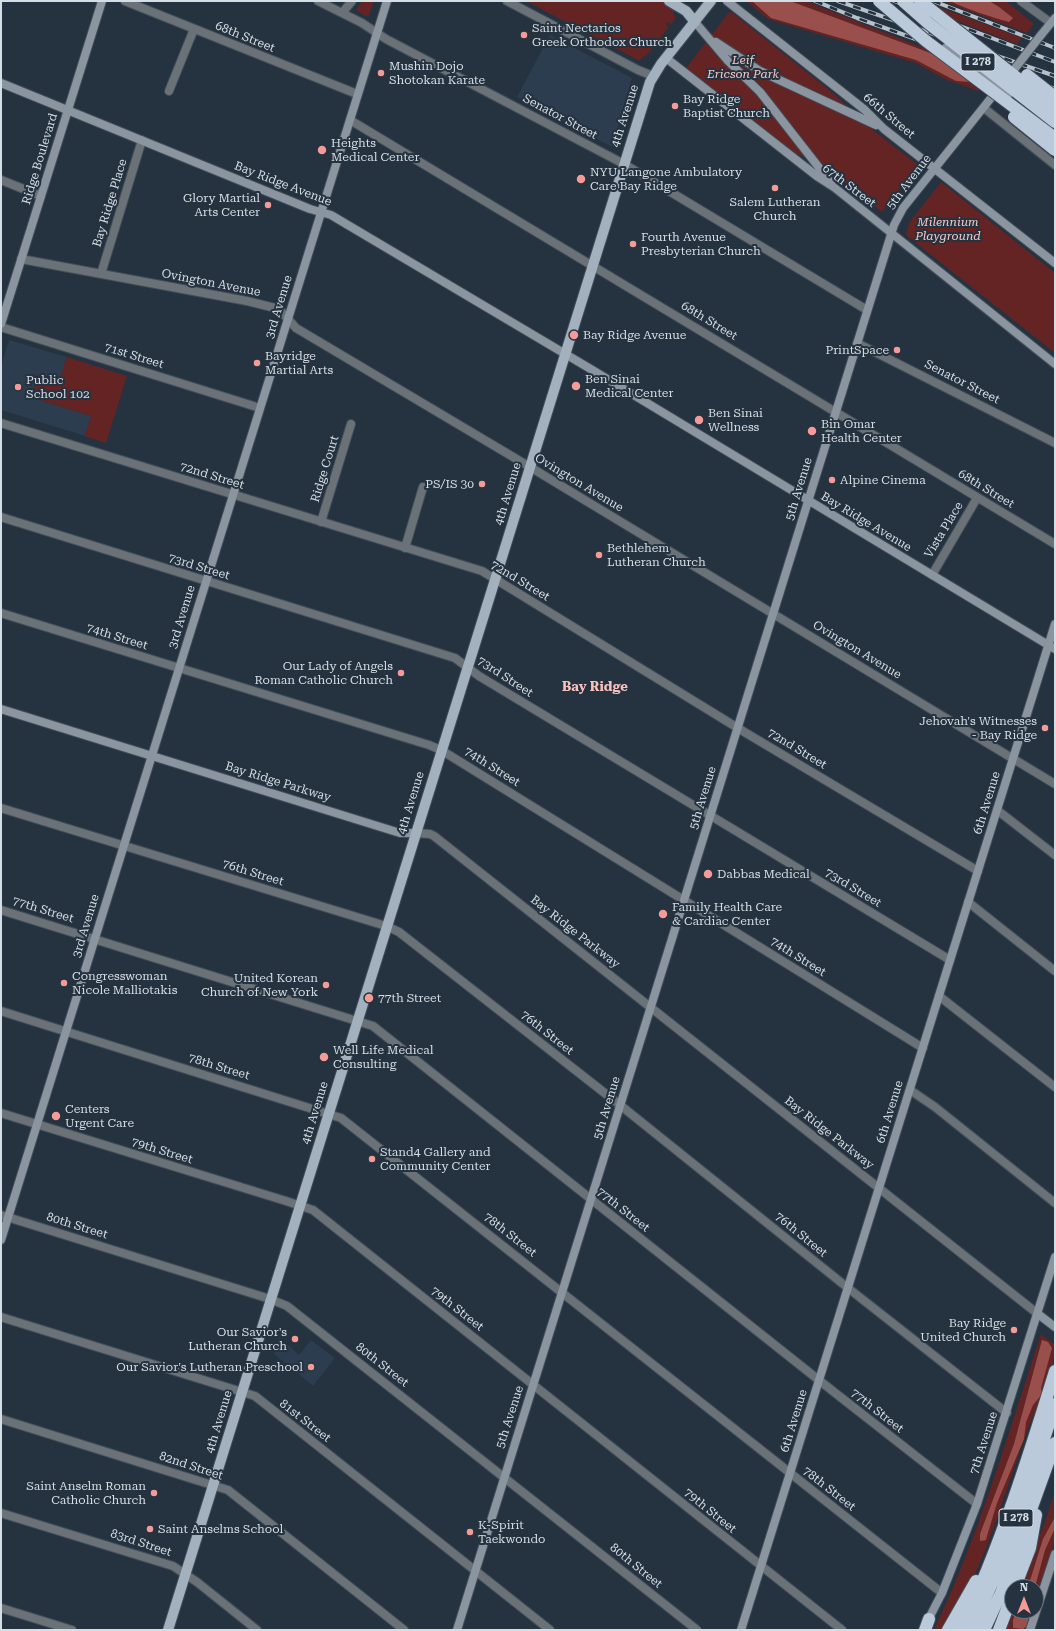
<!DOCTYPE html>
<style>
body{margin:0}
#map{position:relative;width:1056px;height:1631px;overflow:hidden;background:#25323f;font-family:"Roboto Serif",serif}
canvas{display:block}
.frame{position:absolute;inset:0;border:2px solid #d5dde5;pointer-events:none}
.north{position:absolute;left:1004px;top:1579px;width:40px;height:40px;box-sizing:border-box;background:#25323f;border:1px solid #6b7681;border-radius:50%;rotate:0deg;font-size:11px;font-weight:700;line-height:16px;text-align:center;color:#d5dde5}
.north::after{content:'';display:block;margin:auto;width:14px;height:18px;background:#f59b97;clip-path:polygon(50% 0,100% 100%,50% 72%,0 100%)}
</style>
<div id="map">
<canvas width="1056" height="1631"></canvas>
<div class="frame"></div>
<div class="north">N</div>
</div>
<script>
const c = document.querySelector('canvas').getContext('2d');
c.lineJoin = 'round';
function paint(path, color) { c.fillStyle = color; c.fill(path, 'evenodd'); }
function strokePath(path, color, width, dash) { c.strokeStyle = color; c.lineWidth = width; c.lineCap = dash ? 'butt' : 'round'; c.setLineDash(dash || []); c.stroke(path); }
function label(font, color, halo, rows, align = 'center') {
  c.font = font + ' "Roboto Serif",serif'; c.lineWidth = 4; c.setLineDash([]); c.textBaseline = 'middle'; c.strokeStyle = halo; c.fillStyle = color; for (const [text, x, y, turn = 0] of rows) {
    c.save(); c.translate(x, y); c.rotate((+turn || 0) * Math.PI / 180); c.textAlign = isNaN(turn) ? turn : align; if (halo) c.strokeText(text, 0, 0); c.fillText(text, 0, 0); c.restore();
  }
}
paint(new Path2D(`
 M550,35L632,78L612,147L517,97Z
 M9,340L67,357L60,378L55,379L46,376L45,377L36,379L34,391L29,390L27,396L91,416L85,436L1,410V367Z
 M279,1337L299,1355L311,1340L335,1358L313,1386L274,1354Z`), '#2b3d4e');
paint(new Path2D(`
 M362,1H374L369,15L365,16L356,10Z
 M526,1H682L673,14L676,18L671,24L667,22L666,24L669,27L645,57L643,56L640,61Z
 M746,1H806L921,47L995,70L978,91L945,79L916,63L768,19Z
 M905,1H923L1022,38L1017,44Z
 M943,1H1006L1034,24L1027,33Z
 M730,11L834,94L873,130L918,165L882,212L833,173L794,152L686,68Z
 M941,182L1055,273V353L906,235L909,223Z
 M67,357L127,376L106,443L85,436L91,416L27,396L29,390L34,391L36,384L35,383L36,379L33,378L35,374L45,377L46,376L55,379L56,377L60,378Z
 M1041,1334L1055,1345C1055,1375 1036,1406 1026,1434C1012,1471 1001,1509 987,1546C976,1575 960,1602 945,1630H934C979,1535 1008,1434 1041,1334Z
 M1055,1491V1540L1036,1602V1587H1020L1046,1519Z
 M1012,1611H1033L1028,1629L1003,1630Z`), '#652424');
paint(new Path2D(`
 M752,1H790L987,74L984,83L956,81L916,60L771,18Z
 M950,1H989L999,7L1013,18L1009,22C988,16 969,10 950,1Z
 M1042,1340L1048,1342L1052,1348L1041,1388L1042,1394L1033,1405L1026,1422L1024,1439L997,1503L987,1536L986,1540L980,1541V1534L1014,1444Z
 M1055,1517V1528L1045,1550L1035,1587H1028L1043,1539Z
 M1016,1611H1030L1027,1626L1023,1629L1013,1628V1620Z`), '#99504d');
const street = new Path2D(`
 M125,1L357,94
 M318,1L362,23L386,39L624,164L867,310
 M507,1L638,70L653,76
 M1021,1L1051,23
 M342,13L352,1
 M169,91L194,29
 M984,108L1055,165
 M350,120L1055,544
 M1,180L41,196
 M21,259L247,301L279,309L296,328L530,467L1055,784
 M101,274L142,140
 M1,327L260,408
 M857,343L1055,443
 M1,423L482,571L746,733L978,871
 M1,517L455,658L479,676L950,960
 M321,522L351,424
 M405,548L423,487
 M932,575L977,498
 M1,613L429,745L441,750L923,1048
 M1,808L386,926L399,932L620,1105L848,1288L1007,1413
 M997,810L1055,855
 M415,833L430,834L434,836L1038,1314
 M968,902L1055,971
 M1,910L373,1026L820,1381L977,1504
 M939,996L1055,1087
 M1,1011L341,1118L942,1593
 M910,1090L935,1107L1055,1203
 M1,1113L286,1201L313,1210L842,1630
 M1,1215L270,1299L287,1306L697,1630
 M1,1317L255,1396L550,1630
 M1,1419L228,1490L404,1630
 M1,1513L173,1566L197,1582L257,1630
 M1,1608L72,1630`);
const secondary = new Path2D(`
 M727,1L865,110L884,129L1055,263
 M695,22L728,61L760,92L831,183
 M1041,35L1055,18
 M716,42L760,71L876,125
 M666,58L818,177L835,188L1055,364
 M1,83L310,209L331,215L594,371L1055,649
 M1,324L102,1
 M1,709L400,833H415
 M1,1240L387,1
 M1038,1314L1055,1327
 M927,1622L942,1593L977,1504L1055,1257
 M457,1630L894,225L903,208L995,93
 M741,1630L1055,624
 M1030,1630L1055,1554`);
const primary = new Path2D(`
 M669,1L686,11L695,22
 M168,1630L650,82L661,64L711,1`);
const highway = new Path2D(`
 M1015,1587L1030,1548L1036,1515
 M925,1630L929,1619
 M948,1630L976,1581
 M961,1630C1000,1547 1028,1459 1055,1371
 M972,1630C1004,1557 1032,1481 1055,1404
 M984,1630L1001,1593L1055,1443
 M999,1630L1012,1596`);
strokePath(street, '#414d5a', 10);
strokePath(secondary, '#414d5a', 10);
strokePath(primary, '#414d5a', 12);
strokePath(highway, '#414d5a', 14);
strokePath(street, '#6a7177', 8);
strokePath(secondary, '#8b959f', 8);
strokePath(primary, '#a3b1be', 10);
strokePath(highway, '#bacada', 12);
const rail = new Path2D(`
 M815,1L857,18L1055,89
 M838,1L1055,76
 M894,1L1055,62
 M933,1L1055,48`);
strokePath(rail, '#b8c1ca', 4);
strokePath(rail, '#25323f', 2.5, [8]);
const secondaryBridge = new Path2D(`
 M945,48L1008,95
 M1009,76L1041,35`);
const highwayBridge = new Path2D(`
 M879,1L926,41L1055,138
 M903,1L928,23L1055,122
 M920,1L1055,108
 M1027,75L1055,97
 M1014,117L1055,150`);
strokePath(secondaryBridge, '#414d5a', 10, []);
strokePath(highwayBridge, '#414d5a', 14, []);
strokePath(secondaryBridge, '#8b959f', 8);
strokePath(highwayBridge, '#bacada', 12);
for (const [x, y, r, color] of [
 [524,35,4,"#f59b97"],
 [381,73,4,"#f59b97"],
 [675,106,4,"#f59b97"],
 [322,150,5,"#f59b97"],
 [581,179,5,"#f59b97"],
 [775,188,4,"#f59b97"],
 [268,205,4,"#f59b97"],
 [633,244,4,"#f59b97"],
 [574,335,5,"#f59b97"],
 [897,350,4,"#f59b97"],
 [257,363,4,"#f59b97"],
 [576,386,5,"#f59b97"],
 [18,387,4,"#f59b97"],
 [699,420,5,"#f59b97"],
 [812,431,5,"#f59b97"],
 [832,480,4,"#f59b97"],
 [482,484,4,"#f59b97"],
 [599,555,4,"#f59b97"],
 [401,673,4,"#f59b97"],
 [1045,728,4,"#f59b97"],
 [708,874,5,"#f59b97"],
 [663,914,5,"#f59b97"],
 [64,983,4,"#f59b97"],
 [326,985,4,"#f59b97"],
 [369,998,5,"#f59b97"],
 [324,1057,5,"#f59b97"],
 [56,1116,5,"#f59b97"],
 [372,1159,4,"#f59b97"],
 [1014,1330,4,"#f59b97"],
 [295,1339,4,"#f59b97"],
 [311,1367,4,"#f59b97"],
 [154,1493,4,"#f59b97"],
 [150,1529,4,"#f59b97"],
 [470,1532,4,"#f59b97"]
]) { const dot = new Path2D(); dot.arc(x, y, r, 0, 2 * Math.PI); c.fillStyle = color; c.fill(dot); strokePath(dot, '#25323f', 1.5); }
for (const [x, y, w] of [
 [978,62,34],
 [1016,1518,34]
]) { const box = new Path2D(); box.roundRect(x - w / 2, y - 9, w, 18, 3); c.fillStyle = '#25323f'; c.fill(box); strokePath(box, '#d5dde5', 1); }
label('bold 11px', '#d5dde5', null, [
 ["I 278",978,62],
 ["I 278",1016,1518]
]);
label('12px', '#d5dde5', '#25323f', [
 ["Saint Nectarios",532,28],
 ["Greek Orthodox Church",532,42],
 ["Mushin Dojo",389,66],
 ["Shotokan Karate",389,80],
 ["Bay Ridge",683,99],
 ["Baptist Church",683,113],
 ["Heights",331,143],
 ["Medical Center",331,157],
 ["NYU Langone Ambulatory",590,172],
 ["Care Bay Ridge",590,186],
 ["Glory Martial",260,198,"right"],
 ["Arts Center",260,212,"right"],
 ["Salem Lutheran",775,202,"center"],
 ["Church",775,216,"center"],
 ["Fourth Avenue",641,237],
 ["Presbyterian Church",641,251],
 ["Bay Ridge Avenue",583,335],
 ["PrintSpace",889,350,"right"],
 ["Bayridge",265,356],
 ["Martial Arts",265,370],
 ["Ben Sinai",585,379],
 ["Medical Center",585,393],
 ["Public",26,380],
 ["School 102",26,394],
 ["Ben Sinai",708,413],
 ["Wellness",708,427],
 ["Bin Omar",821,424],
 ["Health Center",821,438],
 ["Alpine Cinema",840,480],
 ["PS/IS 30",474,484,"right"],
 ["Bethlehem",607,548],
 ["Lutheran Church",607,562],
 ["Our Lady of Angels",393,666,"right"],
 ["Roman Catholic Church",393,680,"right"],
 ["Jehovah's Witnesses",1037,721,"right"],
 ["- Bay Ridge",1037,735,"right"],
 ["Dabbas Medical",717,874],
 ["Family Health Care",672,907],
 ["& Cardiac Center",672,921],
 ["Congresswoman",72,976],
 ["Nicole Malliotakis",72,990],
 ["United Korean",318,978,"right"],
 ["Church of New York",318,992,"right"],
 ["77th Street",378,998],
 ["Well Life Medical",333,1050],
 ["Consulting",333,1064],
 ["Centers",65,1109],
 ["Urgent Care",65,1123],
 ["Stand4 Gallery and",380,1152],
 ["Community Center",380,1166],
 ["Bay Ridge",1006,1323,"right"],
 ["United Church",1006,1337,"right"],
 ["Our Savior's",287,1332,"right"],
 ["Lutheran Church",287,1346,"right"],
 ["Our Savior's Lutheran Preschool",303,1367,"right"],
 ["Saint Anselm Roman",146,1486,"right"],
 ["Catholic Church",146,1500,"right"],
 ["K-Spirit",478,1525],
 ["Taekwondo",478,1539],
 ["Saint Anselms School",158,1529]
], 'left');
label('12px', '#d5dde5', '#25323f', [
 ["68th Street",245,37,22],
 ["4th Avenue",625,116,-72],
 ["66th Street",889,116,40],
 ["Senator Street",560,117,28],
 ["Ridge Boulevard",40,159,-73],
 ["5th Avenue",909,182,-53],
 ["Bay Ridge Avenue",283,184,21],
 ["67th Street",849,186,37],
 ["Bay Ridge Place",110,203,-73],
 ["Ovington Avenue",211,283,11],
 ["3rd Avenue",279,307,-73],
 ["68th Street",709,321,31],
 ["71st Street",134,356,17],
 ["Senator Street",962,382,27],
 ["Ridge Court",325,469,-73],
 ["72nd Street",212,476,17],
 ["Ovington Avenue",579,483,31],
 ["5th Avenue",799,489,-73],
 ["68th Street",986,489,31],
 ["4th Avenue",508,494,-73],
 ["Bay Ridge Avenue",866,522,31],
 ["Vista Place",944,530,-59],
 ["73rd Street",199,567,17],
 ["72nd Street",520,581,31],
 ["3rd Avenue",182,617,-73],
 ["74th Street",117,637,17],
 ["Ovington Avenue",857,650,31],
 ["73rd Street",505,677,33],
 ["72nd Street",797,749,31],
 ["74th Street",492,767,32],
 ["Bay Ridge Parkway",278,782,17],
 ["5th Avenue",703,798,-73],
 ["4th Avenue",411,803,-73],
 ["6th Avenue",987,803,-73],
 ["76th Street",253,873,17],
 ["73rd Street",853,888,31],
 ["77th Street",43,910,17],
 ["3rd Avenue",86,926,-73],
 ["Bay Ridge Parkway",575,932,38],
 ["74th Street",798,957,32],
 ["76th Street",547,1033,38],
 ["78th Street",219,1067,17],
 ["5th Avenue",607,1108,-73],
 ["6th Avenue",890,1112,-73],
 ["4th Avenue",315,1113,-73],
 ["Bay Ridge Parkway",829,1133,38],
 ["79th Street",162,1151,17],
 ["77th Street",623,1210,38],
 ["80th Street",77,1226,17],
 ["78th Street",510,1235,38],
 ["76th Street",801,1235,39],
 ["79th Street",457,1309,38],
 ["80th Street",382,1365,38],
 ["77th Street",877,1411,38],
 ["5th Avenue",510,1417,-72],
 ["81st Street",305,1421,38],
 ["6th Avenue",794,1421,-73],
 ["4th Avenue",219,1422,-73],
 ["7th Avenue",984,1443,-72],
 ["82nd Street",191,1466,18],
 ["78th Street",829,1489,38],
 ["79th Street",710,1511,39],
 ["83rd Street",141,1543,18],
 ["80th Street",636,1566,39]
]);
label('italic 12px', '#f6c9c6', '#25323f', [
 ["Leif",743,60],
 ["Ericson Park",743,74],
 ["Milennium",948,222],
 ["Playground",948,236]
]);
label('bold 13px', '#f5c1bd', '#25323f', [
 ["Bay Ridge",595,687]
]);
</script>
